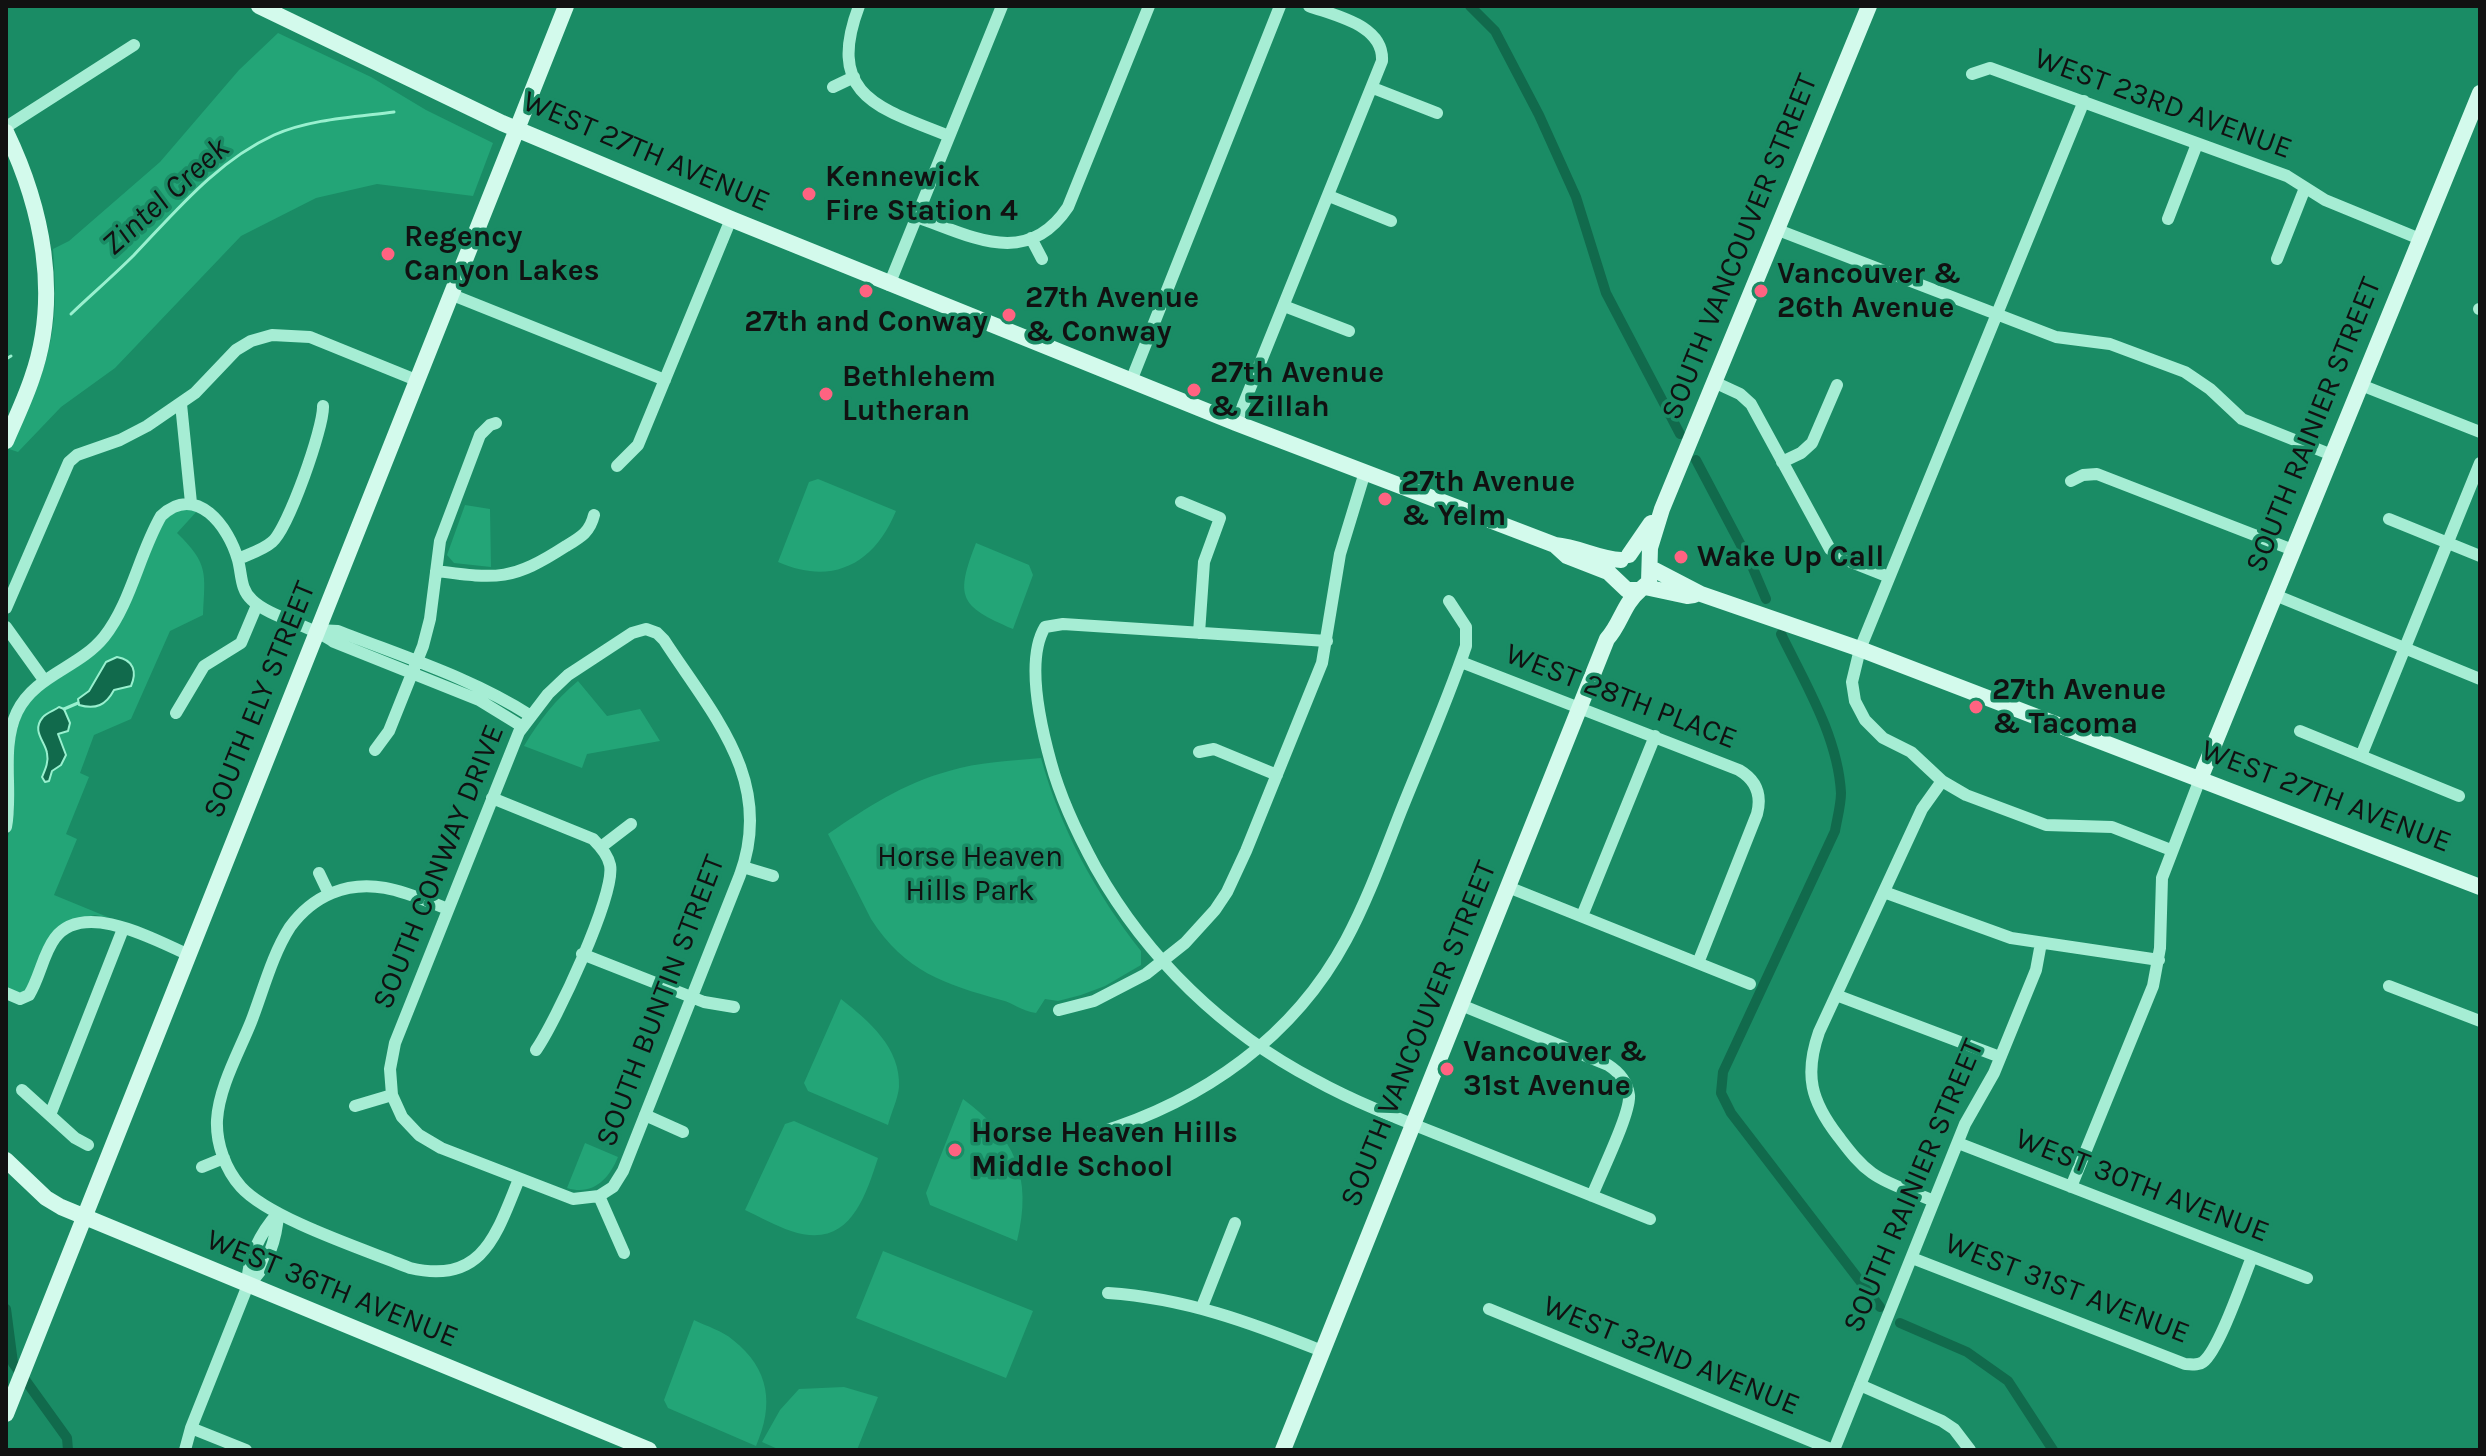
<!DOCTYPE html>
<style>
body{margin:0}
#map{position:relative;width:2486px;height:1456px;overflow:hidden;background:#1a8c65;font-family:Karla,sans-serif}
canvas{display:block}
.frame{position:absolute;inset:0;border:8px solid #111;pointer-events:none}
</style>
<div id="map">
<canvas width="2486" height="1456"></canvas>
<div class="frame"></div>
</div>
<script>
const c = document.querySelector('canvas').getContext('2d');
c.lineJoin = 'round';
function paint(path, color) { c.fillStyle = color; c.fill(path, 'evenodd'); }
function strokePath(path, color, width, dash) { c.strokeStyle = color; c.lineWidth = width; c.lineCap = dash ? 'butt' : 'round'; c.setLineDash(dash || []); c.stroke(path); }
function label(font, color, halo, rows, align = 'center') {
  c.font = font + ' Karla,sans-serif'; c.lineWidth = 7; c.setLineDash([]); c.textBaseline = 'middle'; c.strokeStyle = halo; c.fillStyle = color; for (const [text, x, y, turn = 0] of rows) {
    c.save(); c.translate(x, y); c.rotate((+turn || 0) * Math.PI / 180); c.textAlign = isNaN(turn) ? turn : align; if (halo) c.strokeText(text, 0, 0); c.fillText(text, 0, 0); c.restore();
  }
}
paint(new Path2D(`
 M278,33L371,77L426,110L493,143L473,196L377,184L316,198L241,236L115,368L61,407L18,452L9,449C24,415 43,380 50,343C57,312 55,281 53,249L69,241L160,162L239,70Z
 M818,479L896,511C874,564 833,586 778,562L809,482Z
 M465,505L490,509L491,567L454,563L447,555Z
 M177,509L198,510L177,533C209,564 205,573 203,615L170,631L131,719L94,735L80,773L89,777L66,834L77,839L54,895L110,918L95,915L72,920L25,991L21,994L11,991L6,986V845L14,811L13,741L22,714L36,693L91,657L164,520Z
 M976,543L1029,565L1033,575L1013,629C959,606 955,597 976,543Z
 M578,681L607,716L640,709L660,741L587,754L582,768L524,746C539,721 555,700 578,681Z
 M1041,758C1060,828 1096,894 1141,951V965L1105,986L1081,995L1058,1001L1045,999L1036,1013C1021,1011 1014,1003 1001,1000C945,984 905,972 871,919L828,834C866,808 904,783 949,771C978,762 1011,761 1041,758Z
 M841,999C869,1021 901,1048 899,1087C898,1099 891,1113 888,1125L808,1091L804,1083Z
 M963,1099C1015,1137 1033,1177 1017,1241L930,1205L926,1193Z
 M794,1121L878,1158C864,1201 848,1250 791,1231C776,1226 760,1217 745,1210L785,1124Z
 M585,1143L618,1157C609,1179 593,1196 567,1188Z
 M883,1251L1033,1311L1006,1378L856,1318Z
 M694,1320C706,1326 723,1331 733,1340C770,1369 774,1405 756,1446L668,1408L664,1400Z
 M844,1387L878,1397L857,1450H780L762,1442L780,1410L799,1389Z`), '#23a577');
const water = new Path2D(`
 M117,657C134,660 137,672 131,686L114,690C106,705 96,710 79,705L78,699L89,691L106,662Z
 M59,707L64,709L70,723L68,731L58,734L66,755L61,765L52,771L49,781L45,782L42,777C45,770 49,762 47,753C45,741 31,731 43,717C46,713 55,710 59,707Z`);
paint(water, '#116a4c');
strokePath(water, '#99f0cf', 2);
strokePath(new Path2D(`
 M71,314C92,294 114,275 134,255C176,211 217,161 274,135C310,119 355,117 394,112
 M6,359L11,356
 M64,709L78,703`), '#99f0cf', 3);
strokePath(new Path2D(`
 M1470,6L1495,31L1539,115L1576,197L1606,293L1680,434
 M1696,460L1752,566L1766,599
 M1781,634C1805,683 1838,737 1841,793C1841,805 1837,819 1835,831L1723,1072L1721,1093L1731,1113L1880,1307
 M6,1309L13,1363L67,1438L68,1450
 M1900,1323L1967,1352L2008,1381L2053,1450`), '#116a4c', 10);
strokePath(new Path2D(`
 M859,6C825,96 879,108 949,136
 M1972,74L1990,68L2287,176L2325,200L2420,239
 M833,87L854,77
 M1373,88L1437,113
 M6,127L134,45
 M1329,196L1391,221
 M917,217C971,236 1027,269 1068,207L1149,6
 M2168,219L2197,144
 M1778,230L2056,337L2110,344L2185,372L2210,389L2242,419L2332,455
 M1031,238L1042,259
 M2277,259L2305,188
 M889,285L1002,6
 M450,294L665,380
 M1284,306L1349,331
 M2479,309H2480
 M1131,381L1280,6
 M1714,382L1740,394L1751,404L1830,549L1846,560L1889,577
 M2361,385L2480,432
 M181,404L191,503
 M1236,423L1382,61C1384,25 1336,16 1309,6
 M1782,462L1801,453L1812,443L1837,385
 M617,466L638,445L731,219
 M2071,481L2083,475L2097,474L2293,550
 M1181,502L1220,518L1204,562L1199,633
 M2389,519L2480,556
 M238,559C249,554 263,550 272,542C288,529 324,427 323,406
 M436,571C498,579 512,581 566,546C581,537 590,532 594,515
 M2275,595L2480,679
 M6,608L69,462L77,455L120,440L147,426L195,393L236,350L251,341L272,335L310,337L416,380
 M6,627L44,680
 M646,629L657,633L664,640C712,714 775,780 740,875L623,1171L613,1187L599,1196L573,1199L441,1148L419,1135L402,1117L392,1095L390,1069L395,1043L519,732L548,694L568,675L632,633Z
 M317,630L338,631C404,657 472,678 531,716
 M1327,641L1063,624L1045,627C1025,660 1041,727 1051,763C1061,800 1078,835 1096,868C1147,958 1223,1032 1315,1080C1364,1107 1418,1126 1470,1147C1530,1171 1590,1195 1650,1219
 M1461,662L1739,770C1756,780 1762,795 1757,814L1698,963
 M176,713L204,666L241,643L257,605
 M2300,731L2459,796
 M375,750L389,731L423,646L430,619L440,541L480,435L490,425L496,423
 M1199,752L1214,749L1277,775
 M2361,756L2480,463
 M1942,781L1966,795L2046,825L2112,827L2171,850
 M492,798L593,839C600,846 608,855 610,865C616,894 555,1023 536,1050
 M6,827C13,790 0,748 17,712C35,675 79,668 104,637C131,603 139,554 161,516C196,482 229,527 238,560C242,575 240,589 252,600C269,617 310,625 334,642L479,700L523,727
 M601,847L631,824
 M743,867L773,876
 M319,873L329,894
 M1508,887L1750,984
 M1884,892L2011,938L2159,960
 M448,909C409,894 373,876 332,893C315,900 301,912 290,927C272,955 263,991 251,1022C239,1052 219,1087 217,1120C216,1143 225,1169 241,1187C270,1219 366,1250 410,1268C483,1285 496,1235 519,1179
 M1582,916L1655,736
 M582,954L704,1002L734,1007
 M2389,986L2480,1021
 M6,993L20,999L29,995C40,977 43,954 55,938C84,900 155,940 189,955
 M1836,995L2000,1057
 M1461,1005L1608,1065C1619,1072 1627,1081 1629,1095C1631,1113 1600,1175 1592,1196
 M1059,1010L1094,1001L1146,974L1185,943L1215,910L1227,892L1246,851L1322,663L1340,554L1365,472
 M22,1090L75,1138L88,1145
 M355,1106L392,1095
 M50,1115L123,929
 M645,1115L683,1132
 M1098,1133C1203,1101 1294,1037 1346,940C1368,899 1384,854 1401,811C1423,756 1447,702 1466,646V627L1449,601
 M1958,1143L2307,1278
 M202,1167L224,1158
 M2071,1187L2153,986L2160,948L2162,878L2200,779
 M599,1196L624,1253
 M1934,1201C1914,1192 1890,1186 1872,1173C1858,1163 1848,1149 1838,1136C1811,1101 1804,1075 1819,1032L1922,809L1942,781L1911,752L1883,738L1865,720L1855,701L1852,682L1860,649L2084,101
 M1912,1258L2185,1364C2191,1364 2198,1366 2203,1362C2219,1350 2243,1279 2252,1257
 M248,1285C267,1269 277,1238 278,1213
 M1108,1293C1185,1298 1252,1323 1322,1351
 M1202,1307L1235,1223
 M1489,1309L1833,1450
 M1860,1385L1942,1421L1954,1429L1970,1450
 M191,1428L246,1450
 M185,1450L191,1428L248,1285C246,1260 261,1232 278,1213
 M1834,1450L1965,1124L1994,1073L2036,970L2041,943`), '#a6edd4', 12);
strokePath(new Path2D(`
 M259,6L502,123L731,219L1236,423L1555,545C1579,547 1598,559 1621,560
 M6,132C42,207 61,296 32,378C25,399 15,420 6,441
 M1556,546L1567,556L1608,572L1627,590H1640L1649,582L1650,548L1662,509L1869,6
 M1629,555L1651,523
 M1651,568L1701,594L1860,649L2480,887
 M1645,587L1687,596L1694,595
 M2200,779L2480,93
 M6,1160L46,1198L61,1207L649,1450
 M6,1414L566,6
 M1283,1450L1607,639C1621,624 1623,604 1640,590`), '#d3faec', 16);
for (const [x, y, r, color] of [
 [809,194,8,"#ff6381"],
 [388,254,8,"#ff6381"],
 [866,291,8,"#ff6381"],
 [1761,291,8,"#ff6381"],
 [1009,315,8,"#ff6381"],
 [1194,390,8,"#ff6381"],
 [826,394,8,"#ff6381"],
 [1385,499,8,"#ff6381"],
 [1681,557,8,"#ff6381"],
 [1976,707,8,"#ff6381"],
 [1447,1069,8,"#ff6381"],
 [955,1150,8,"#ff6381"]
]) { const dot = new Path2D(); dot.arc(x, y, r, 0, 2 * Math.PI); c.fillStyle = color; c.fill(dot); strokePath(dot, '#1a8c65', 3); }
label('30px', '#111', '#1a8c65', [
 ["WEST 23RD AVENUE",2163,104,20],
 ["WEST 27TH AVENUE",646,152,23],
 ["SOUTH VANCOUVER STREET",1740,247,-68],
 ["SOUTH RAINIER STREET",2314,425,-68],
 ["WEST 28TH PLACE",1621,697,21],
 ["SOUTH ELY STREET",260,700,-68],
 ["WEST 27TH AVENUE",2326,797,21],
 ["SOUTH CONWAY DRIVE",439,867,-68],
 ["SOUTH BUNTIN STREET",661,1001,-69],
 ["SOUTH VANCOUVER STREET",1419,1034,-68],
 ["SOUTH RAINIER STREET",1914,1186,-67],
 ["WEST 30TH AVENUE",2142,1186,21],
 ["WEST 36TH AVENUE",332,1289,22],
 ["WEST 31ST AVENUE",2067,1289,21],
 ["WEST 32ND AVENUE",1671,1356,22]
]);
label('bold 30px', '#111', '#1a8c65', [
 ["Kennewick",825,177],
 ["Fire Station 4",825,211],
 ["Regency",404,237],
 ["Canyon Lakes",404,271],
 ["Vancouver &",1777,274],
 ["26th Avenue",1777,308],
 ["27th Avenue",1025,298],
 ["& Conway",1025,332],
 ["27th and Conway",866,322,"center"],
 ["27th Avenue",1210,373],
 ["& Zillah",1210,407],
 ["Bethlehem",842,377],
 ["Lutheran",842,411],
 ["27th Avenue",1401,482],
 ["& Yelm",1401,516],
 ["Wake Up Call",1697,557],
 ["27th Avenue",1992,690],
 ["& Tacoma",1992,724],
 ["Vancouver &",1463,1052],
 ["31st Avenue",1463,1086],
 ["Horse Heaven Hills",971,1133],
 ["Middle School",971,1167]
], 'left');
label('30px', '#111', '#1a8c65', [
 ["Horse Heaven",970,857],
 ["Hills Park",970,891]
]);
label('italic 32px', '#111', '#1a8c65', [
 ["Zintel Creek",166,197,-42]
]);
</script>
